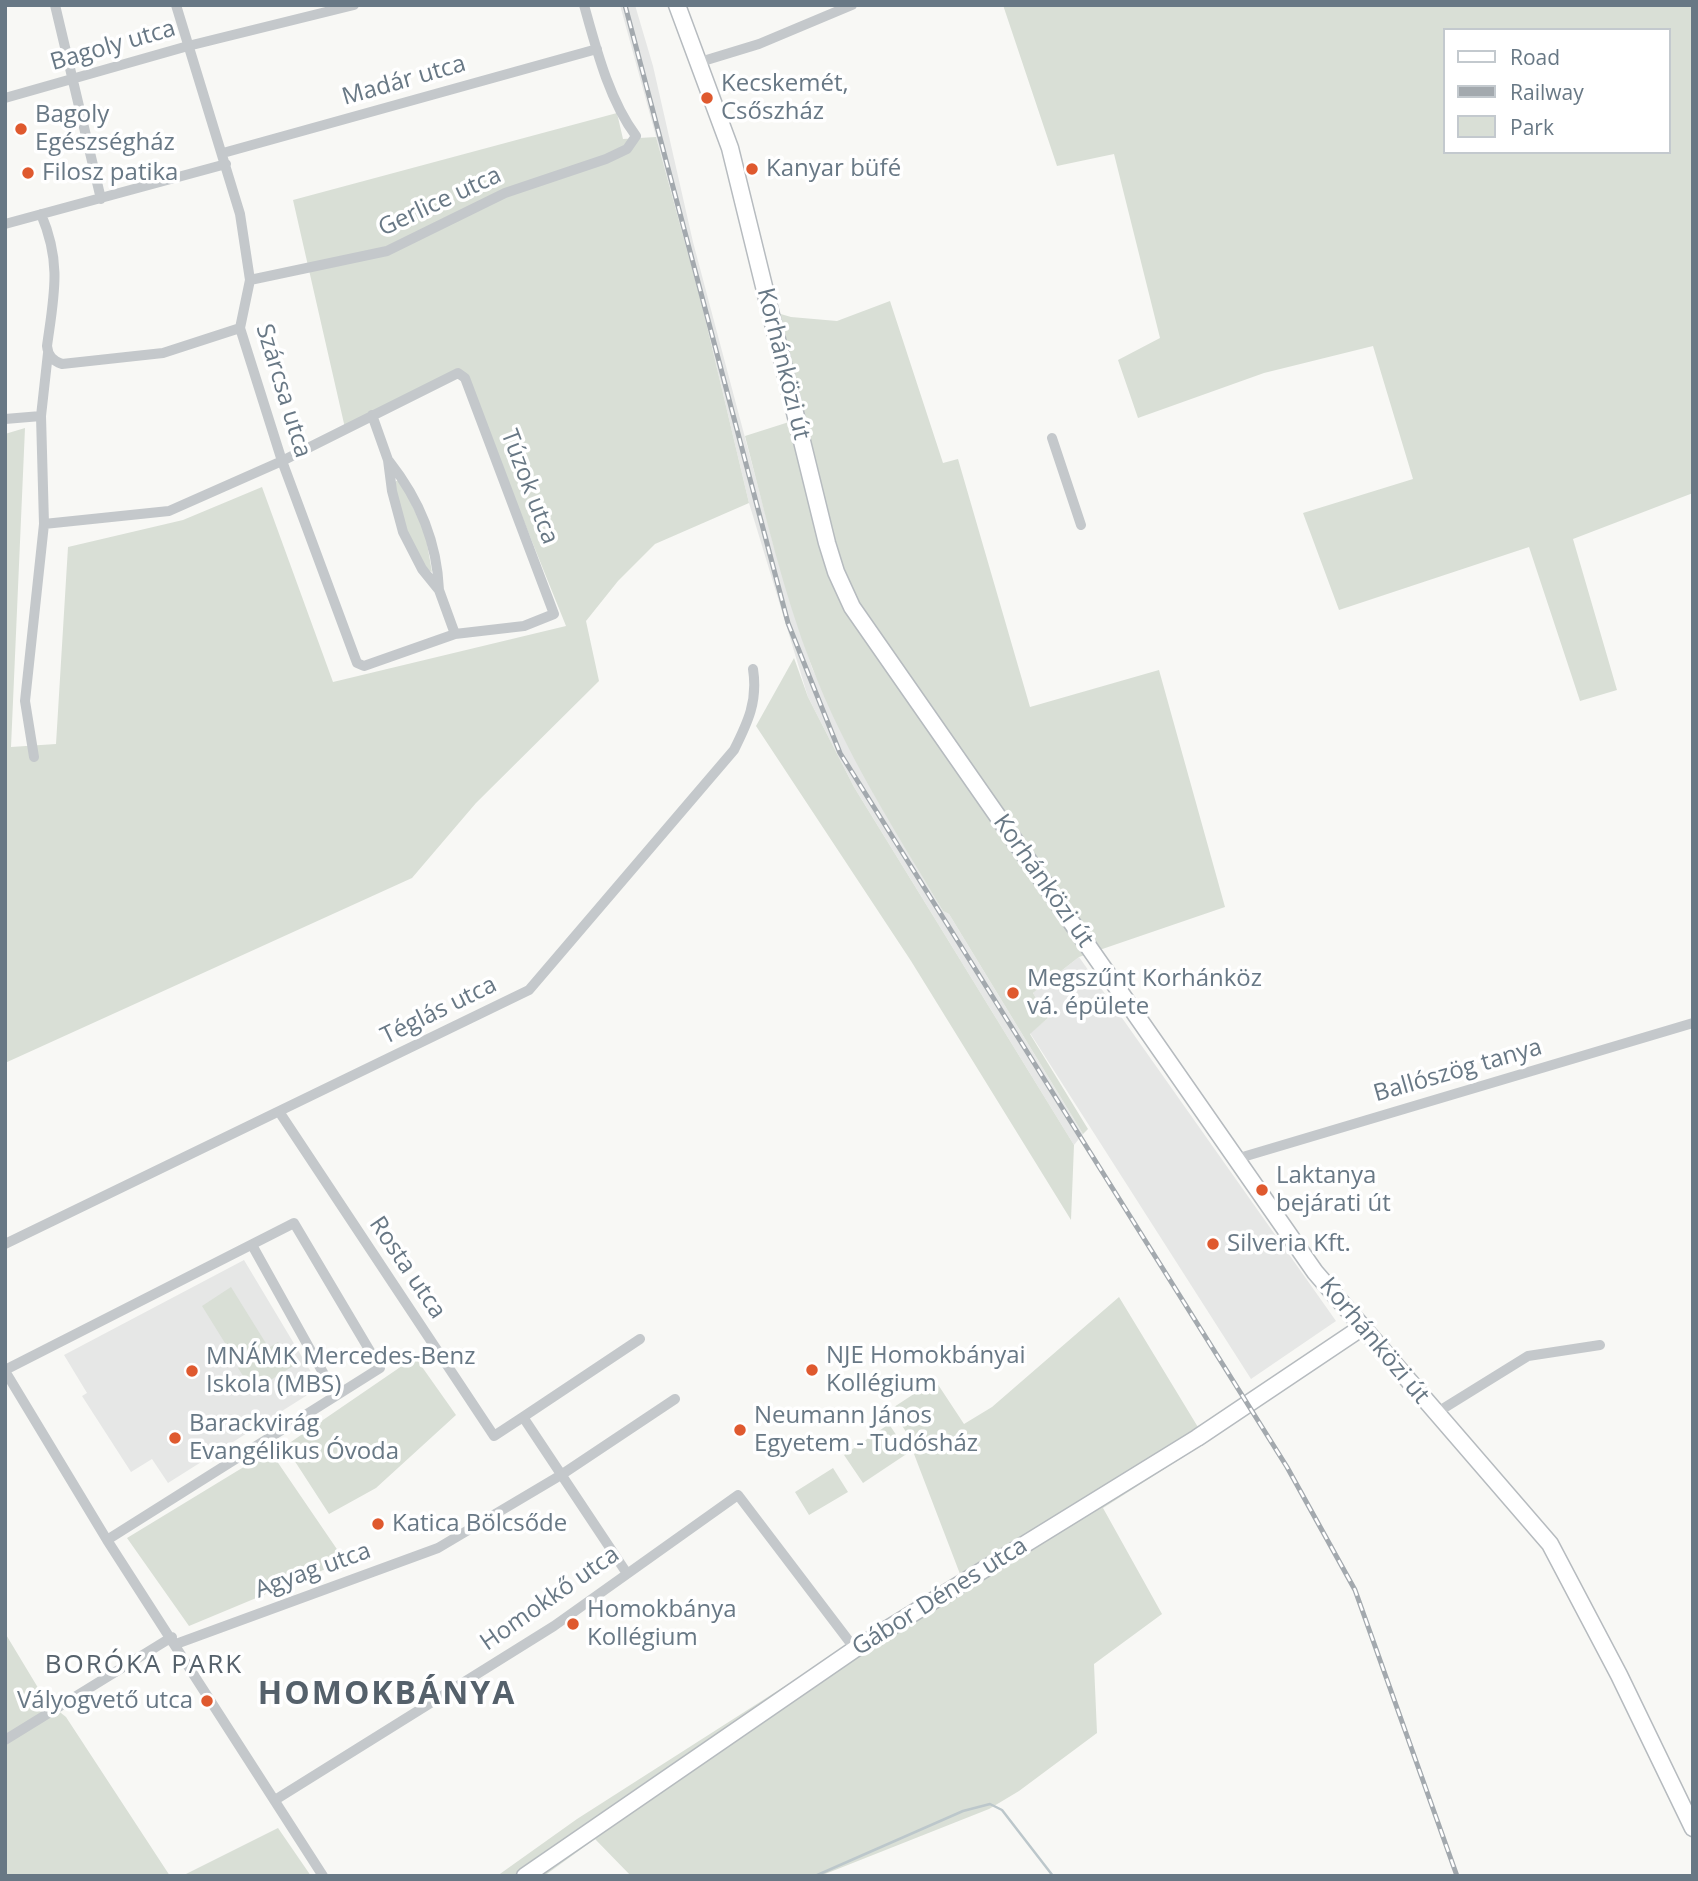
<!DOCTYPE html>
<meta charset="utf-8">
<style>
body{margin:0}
#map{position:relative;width:1698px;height:1881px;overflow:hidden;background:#f8f8f5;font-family:"Open Sans",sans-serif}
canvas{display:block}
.frame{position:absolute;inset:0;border:7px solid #687885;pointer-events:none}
.legend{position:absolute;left:1443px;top:28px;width:228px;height:126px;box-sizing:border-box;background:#fff;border:2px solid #c3c9ce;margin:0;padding:9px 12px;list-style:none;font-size:21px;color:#687885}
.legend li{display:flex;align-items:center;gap:14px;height:35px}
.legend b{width:35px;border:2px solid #c3c9ce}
</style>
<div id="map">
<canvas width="1698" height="1881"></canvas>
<div class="frame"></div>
<ul class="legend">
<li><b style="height:9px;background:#fff"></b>Road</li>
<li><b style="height:9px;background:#a3a9ae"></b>Railway</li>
<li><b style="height:19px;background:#d9dfd6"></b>Park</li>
</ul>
</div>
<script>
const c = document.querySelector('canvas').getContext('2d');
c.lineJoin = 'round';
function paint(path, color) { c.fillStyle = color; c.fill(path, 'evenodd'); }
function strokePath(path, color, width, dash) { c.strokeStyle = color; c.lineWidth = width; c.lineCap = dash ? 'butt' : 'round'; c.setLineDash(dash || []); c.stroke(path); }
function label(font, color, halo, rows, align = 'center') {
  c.font = font + ' "Open Sans",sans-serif'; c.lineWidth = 7; c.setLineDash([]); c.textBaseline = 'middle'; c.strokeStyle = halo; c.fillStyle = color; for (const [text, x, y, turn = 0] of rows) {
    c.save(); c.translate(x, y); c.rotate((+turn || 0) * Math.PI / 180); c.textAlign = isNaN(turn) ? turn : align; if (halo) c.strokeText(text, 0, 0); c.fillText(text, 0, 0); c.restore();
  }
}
paint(new Path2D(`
 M620,5H635L653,66L693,242L773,543L812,668L874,794L943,911L949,914L1083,1134L1074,1145L854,787L808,697L749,503L701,301Z
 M1079,957L1336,1321L1251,1379L1030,1033L1048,1018L1033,993Z
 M244,1260L320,1387L168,1483L152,1459L131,1472L82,1396L87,1393L64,1355Z`), '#e6e7e6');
paint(new Path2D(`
 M1003,5H1693V493L1573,539L1617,690L1580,701L1529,547L1339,610L1303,513L1413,479L1373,346L1264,373L1138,418L1118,360L1160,338L1114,154L1057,166ZM1444,30H1668V152H1444Z
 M617,113L623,139L656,137L701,301L749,503L655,544L618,581L586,621L599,681L476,803L412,878L5,1063V434L25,428L11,747L56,744L68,547L183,520L262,487L333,682L566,626L465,375L345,428L293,200Z
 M890,301L943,463L958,459L1030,707L1159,670L1225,907L1079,957L1033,993L1048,1018L1030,1034L1088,1129L1083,1134L949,914L943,911C896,832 845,753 812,667C783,592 765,513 745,436L789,422L760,308L791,317L837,321Z
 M396,481H400L425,532L432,572C416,564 393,498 396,481Z
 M794,658L808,697L854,787L1074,1145L1071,1220L911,961L756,726Z
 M231,1287L267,1345L238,1364L202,1306Z
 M1119,1297L1207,1442L1103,1508L1162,1614L1094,1664L1097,1733L1019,1791L989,1809L820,1876H631L595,1839L544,1876H497L577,1819L960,1574L914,1454L951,1431L918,1450L891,1409L935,1380L964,1424L992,1407Z
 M278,1342L293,1366L253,1391L238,1368Z
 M415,1357L456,1415L376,1488L329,1514L285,1446Z
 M889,1424L908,1453L863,1483L844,1455Z
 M270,1451L345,1561L189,1626L127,1538Z
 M833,1468L848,1492L809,1515L795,1492Z
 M5,1633L46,1701L66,1717L170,1876H5Z
 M278,1828L311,1876H182Z`), '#d9dfd6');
strokePath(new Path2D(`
 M815,1876L963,1811L990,1804L1002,1810L1053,1876`), '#bcc7cb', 2.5);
const secondary = new Path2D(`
 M677,5L730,148L827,543L836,572L852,607L1315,1272L1550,1544L1619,1675L1693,1828
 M525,1876L855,1649L1197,1438L1361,1328`);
strokePath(secondary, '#b6bbbf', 19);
strokePath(new Path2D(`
 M55,5L101,199
 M700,62L759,44L852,5
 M5,98L188,46L354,5
 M223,153L597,49
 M41,214C62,263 54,295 47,346C48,356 53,361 62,364L163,353L240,328
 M5,224L226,164
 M250,280L387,251L505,193L606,159L627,149L636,136C609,100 596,48 584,5
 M372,415L388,460L392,491L403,532L422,569L439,590L455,634
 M5,419L41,416
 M1052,438L1081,525
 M389,461C419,499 437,541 439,590
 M44,524L169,511L282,461L458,373L465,378L554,614L524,626L455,634L364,666L357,663L282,461L240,328L250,280L240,214L176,5
 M34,757L25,701L44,524L41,416L48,353
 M280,1113L494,1436L523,1417L626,1572
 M1236,1159L1693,1023
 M5,1244L529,990L734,750C748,722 758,701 753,669
 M252,1245L336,1396
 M5,1370L294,1223L380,1368L107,1540
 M5,1371L107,1540L323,1876
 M1436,1413L1528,1356L1600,1345
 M523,1417L640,1339
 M176,1644L438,1548L561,1475L675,1399
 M5,1740L172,1637
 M275,1800L554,1626L738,1495L855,1649`), '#c4c8cb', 10);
strokePath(secondary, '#fff', 16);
const rail = new Path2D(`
 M625,5L788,623L840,753L1287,1467L1355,1590L1457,1876`);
strokePath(rail, '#a3a9ae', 5);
strokePath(rail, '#fff', 2.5, [8]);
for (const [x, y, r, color] of [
 [707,98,7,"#df592e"],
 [21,129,7,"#df592e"],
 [752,169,7,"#df592e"],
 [28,173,7,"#df592e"],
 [1013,993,7,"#df592e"],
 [1262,1190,7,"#df592e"],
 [1213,1244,7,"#df592e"],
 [812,1370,7,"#df592e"],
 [192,1371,7,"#df592e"],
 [740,1430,7,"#df592e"],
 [175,1438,7,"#df592e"],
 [378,1524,7,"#df592e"],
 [573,1624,7,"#df592e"],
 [207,1701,7,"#df592e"]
]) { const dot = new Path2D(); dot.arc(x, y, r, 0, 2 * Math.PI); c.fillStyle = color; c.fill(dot); strokePath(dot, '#fff', 2.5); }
label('24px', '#687885', '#fff', [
 ["Bagoly utca",113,46,-16],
 ["Madár utca",404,81,-16],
 ["Gerlice utca",440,202,-25],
 ["Korhánközi út",783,364,76],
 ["Szárcsa utca",283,391,73],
 ["Túzok utca",529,487,69],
 ["Korhánközi út",1043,881,55],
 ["Téglás utca",439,1011,-26],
 ["Ballószög tanya",1458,1071,-16],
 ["Rosta utca",407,1268,56],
 ["Korhánközi út",1374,1341,50],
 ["Agyag utca",313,1571,-20],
 ["Gábor Dénes utca",940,1597,-32],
 ["Homokkő utca",550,1599,-35]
]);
label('24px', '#687885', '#fff', [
 ["Kecskemét,",721,84],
 ["Csőszház",721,112],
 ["Bagoly",35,115],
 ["Egészségház",35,143],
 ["Kanyar büfé",766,169],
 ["Filosz patika",42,173],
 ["Megszűnt Korhánköz",1027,979],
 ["vá. épülete",1027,1007],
 ["Laktanya",1276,1176],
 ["bejárati út",1276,1204],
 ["Silveria Kft.",1227,1244],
 ["NJE Homokbányai",826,1356],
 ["Kollégium",826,1384],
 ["MNÁMK Mercedes-Benz",206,1357],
 ["Iskola (MBS)",206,1385],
 ["Neumann János",754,1416],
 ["Egyetem - Tudósház",754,1444],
 ["Barackvirág",189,1424],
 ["Evangélikus Óvoda",189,1452],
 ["Katica Bölcsőde",392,1524],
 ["Homokbánya",587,1610],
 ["Kollégium",587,1638],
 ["Vályogvető utca",193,1701,"right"]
], 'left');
c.letterSpacing = '2px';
label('26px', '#55616b', '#fff', [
 ["BORÓKA PARK",144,1666]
]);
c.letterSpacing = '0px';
c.letterSpacing = '2px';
label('bold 32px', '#55616b', '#fff', [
 ["HOMOKBÁNYA",387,1695]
]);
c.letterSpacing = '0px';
</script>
